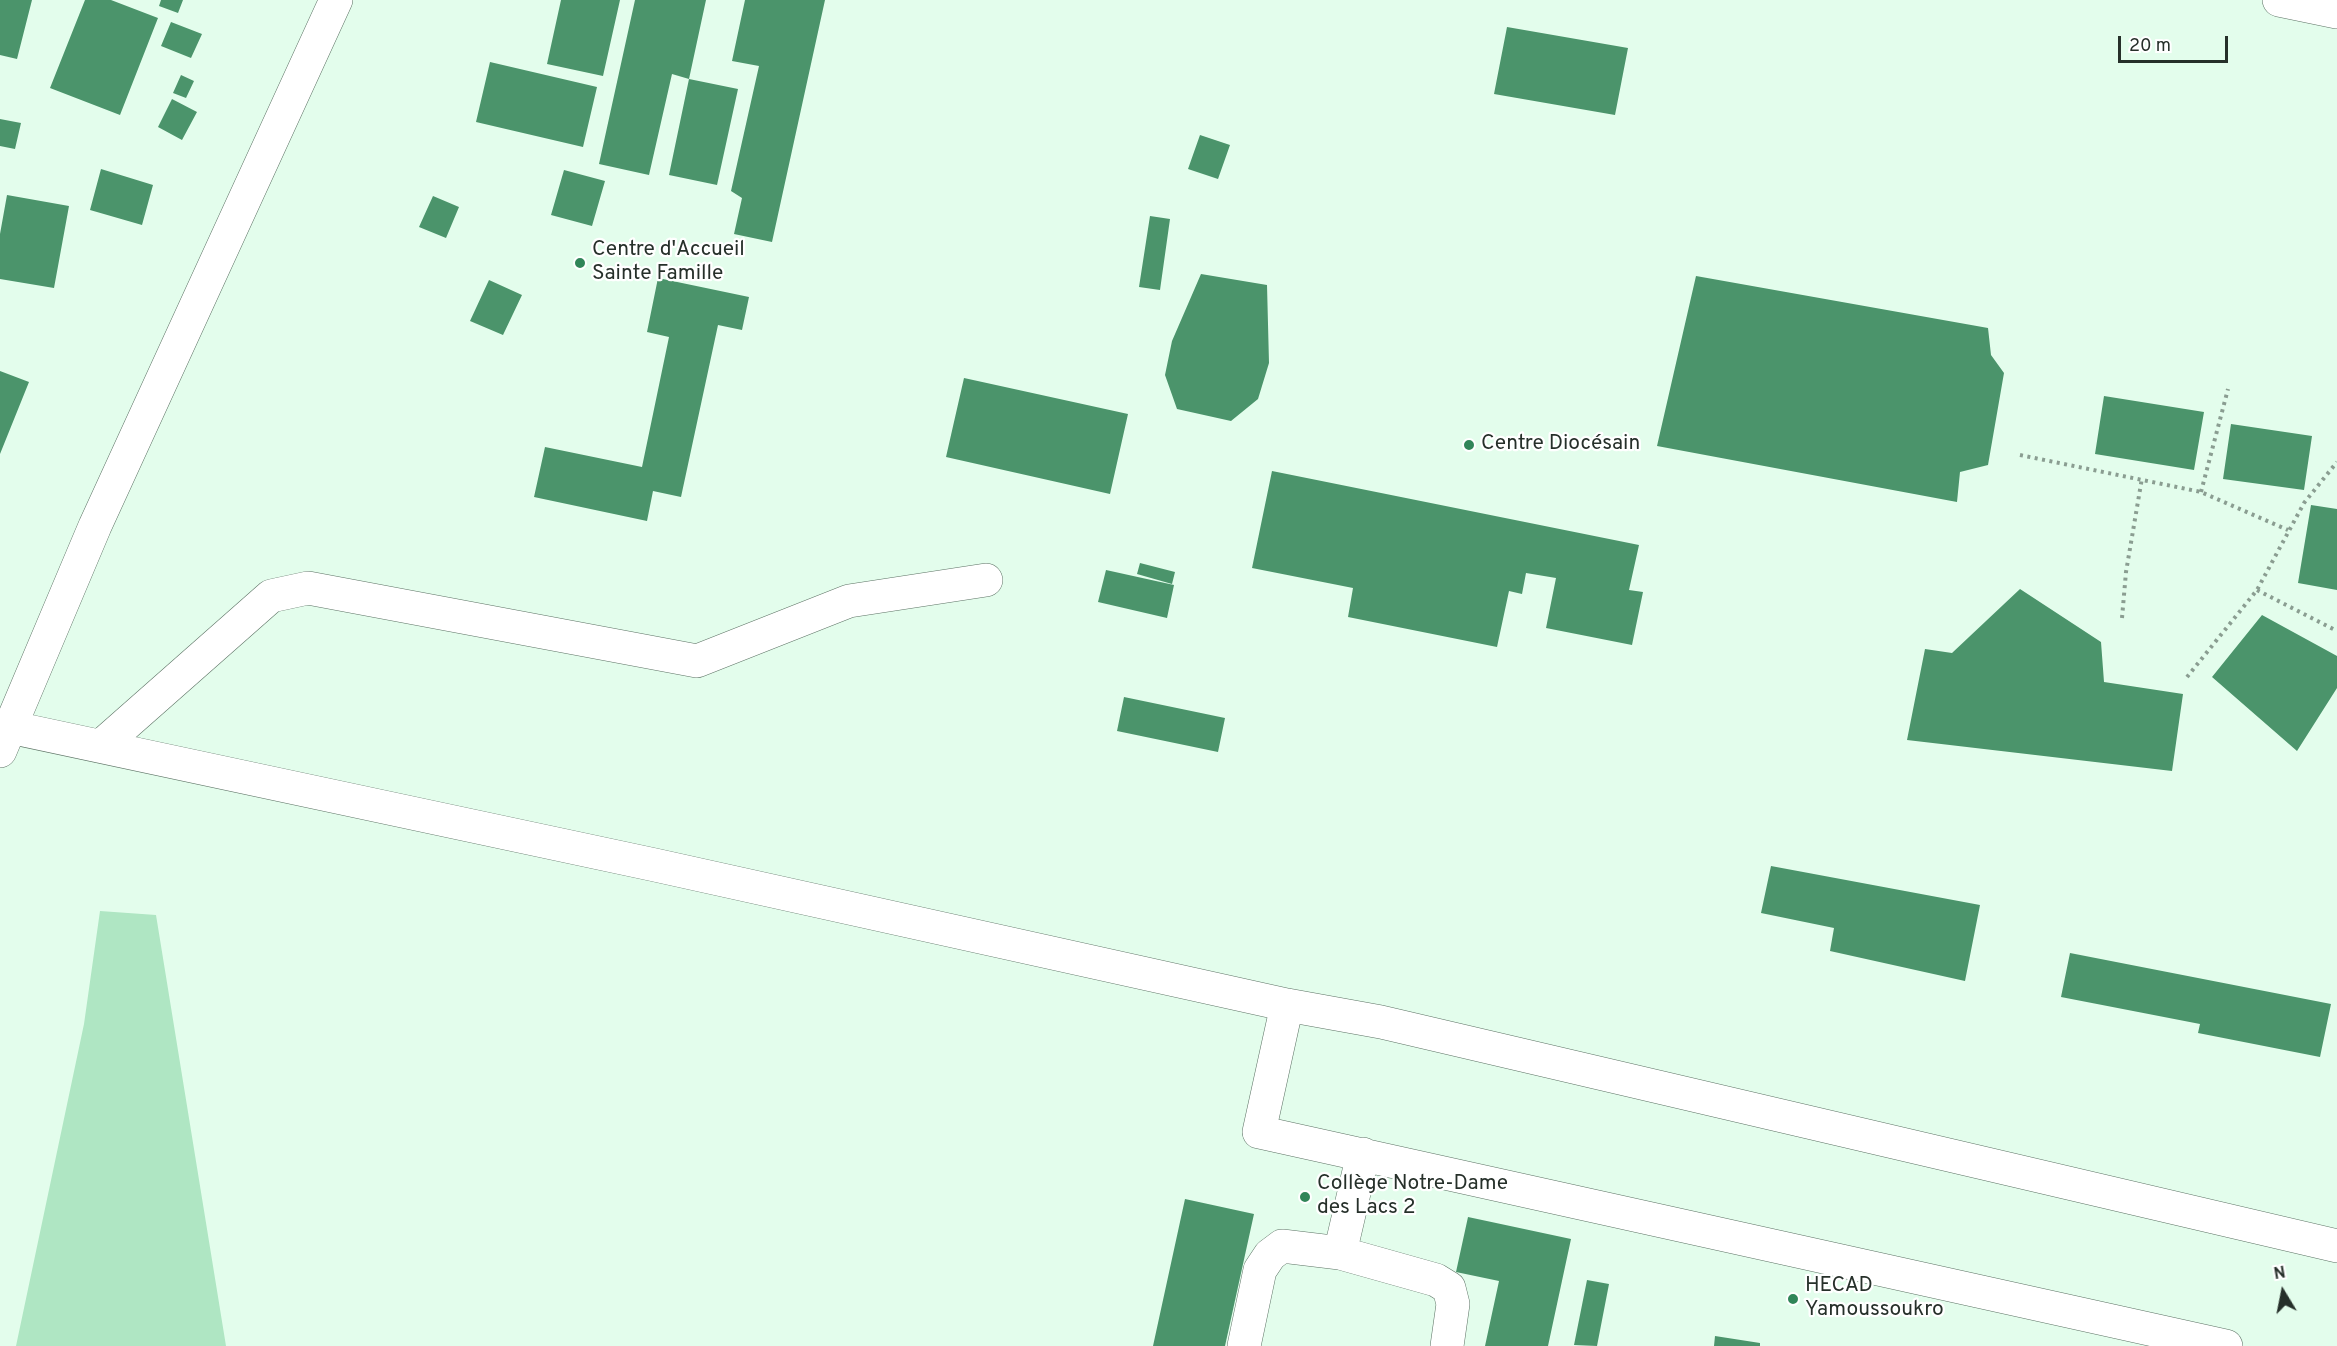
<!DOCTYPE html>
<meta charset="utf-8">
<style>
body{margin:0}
#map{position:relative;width:2337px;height:1346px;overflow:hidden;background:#e3fdec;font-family:Overpass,sans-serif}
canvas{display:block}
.north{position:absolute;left:2253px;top:1262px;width:60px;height:60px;-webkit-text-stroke:4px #fff;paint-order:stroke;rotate:350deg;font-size:16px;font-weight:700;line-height:24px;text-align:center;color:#26302a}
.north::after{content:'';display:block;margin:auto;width:21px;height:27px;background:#26302a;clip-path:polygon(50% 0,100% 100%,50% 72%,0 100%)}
.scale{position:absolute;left:2118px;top:36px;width:110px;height:27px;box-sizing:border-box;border:3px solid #26302a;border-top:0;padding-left:8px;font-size:18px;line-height:21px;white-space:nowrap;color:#26302a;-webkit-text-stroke:4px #fff;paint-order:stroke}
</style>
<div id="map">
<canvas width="2337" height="1346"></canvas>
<div class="north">N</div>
<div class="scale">20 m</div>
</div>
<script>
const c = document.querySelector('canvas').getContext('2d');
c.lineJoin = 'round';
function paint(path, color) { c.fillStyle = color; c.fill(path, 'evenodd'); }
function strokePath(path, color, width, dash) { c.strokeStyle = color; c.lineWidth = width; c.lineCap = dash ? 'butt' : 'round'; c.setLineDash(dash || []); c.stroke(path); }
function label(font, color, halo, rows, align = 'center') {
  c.font = font + ' Overpass,sans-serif'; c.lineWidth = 4.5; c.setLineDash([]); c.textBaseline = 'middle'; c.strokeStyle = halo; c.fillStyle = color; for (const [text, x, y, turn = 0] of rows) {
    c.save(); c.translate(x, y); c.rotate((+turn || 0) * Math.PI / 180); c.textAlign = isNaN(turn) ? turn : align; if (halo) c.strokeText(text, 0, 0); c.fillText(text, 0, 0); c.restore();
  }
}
paint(new Path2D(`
 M100,911L156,915L226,1346H16L84,1024Z`), '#afe6c3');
paint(new Path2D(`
 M0,0H32L17,59L0,55Z
 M85,0H111L158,18L120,115L50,88Z
 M161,0H183L178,13L159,6Z
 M561,0H620L603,76L547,64Z
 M635,0H706L689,79L672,74L649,175L599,164Z
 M745,0H825L772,242L734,234L742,198L731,191L759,66L732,61Z
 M171,22L202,34L191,58L161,46Z
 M1507,27L1628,48L1615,115L1494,94Z
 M490,62L597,87L583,147L476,122Z
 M181,75L194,81L186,98L173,93Z
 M689,79L738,89L717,185L669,175Z
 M172,99L197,112L182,140L158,127Z
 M0,119L21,123L15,149L0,146Z
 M1200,135L1230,145L1218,179L1188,169Z
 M101,169L153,185L142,225L90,210Z
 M564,170L605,181L592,226L551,215Z
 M7,195L69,206L54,288L0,279V234Z
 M433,196L459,207L446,238L419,227Z
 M1150,216L1170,219L1160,290L1139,287Z
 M1201,274L1267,285L1269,363L1258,399L1231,421L1177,409L1165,375L1172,341Z
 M1696,276L1988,328L1991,355L2004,373L1988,465L1960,472L1957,502L1657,446Z
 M658,278L749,297L742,330L718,325L681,497L653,491L647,521L534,497L545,447L642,467L669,337L647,332Z
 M489,280L522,295L503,335L470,321Z
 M0,371L29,382L0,454Z
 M964,378L1128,414L1110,494L946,457Z
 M2104,396L2204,412L2194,470L2095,454Z
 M2231,424L2312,436L2304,490L2223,479Z
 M1272,471L1639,545L1629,590L1643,592L1632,645L1546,628L1556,578L1526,573L1522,594L1509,591L1497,647L1348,617L1353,588L1252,568Z
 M2311,505L2337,509V590L2298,583Z
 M1140,563L1175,572L1172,584L1137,574Z
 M1106,570L1174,585L1167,618L1098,602Z
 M2020,589L2101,642L2104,682L2183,694L2172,771L1907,740L1925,649L1952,653Z
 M2262,615L2337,656V688L2297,751L2212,677Z
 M1124,697L1225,718L1218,752L1117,731Z
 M1771,866L1980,905L1965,981L1830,951L1834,928L1761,913Z
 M2070,953L2331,1004L2320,1057L2198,1033L2200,1024L2061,997Z
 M1185,1199L1254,1214L1225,1346H1153Z
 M1468,1217L1571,1239L1548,1346H1485L1499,1281L1456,1272Z
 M1587,1280L1609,1284L1597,1346L1574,1345Z
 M1715,1336L1760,1343V1346H1714Z`), '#4b946b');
const minor = new Path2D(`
 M2279,0L2337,12
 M0,725L655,865L1287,1005L1381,1022L2337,1246
 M101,746L271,596L308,588L697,661L849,601L986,580
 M0,751L95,526L336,0
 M1287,1005L1259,1132L2226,1346
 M1340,1253L1363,1154
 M1244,1346L1260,1270L1270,1255L1282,1246L1340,1253L1436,1280L1449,1288L1453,1304L1447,1346`);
strokePath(minor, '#5d7365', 34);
strokePath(new Path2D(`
 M2020,455L2201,492L2288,530
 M2201,492L2228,389
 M2257,590L2337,631
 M2122,618L2126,572L2142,478
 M2187,677L2257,590L2304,503L2337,462`), '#8a9d91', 4, [3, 4.5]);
strokePath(minor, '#fff', 33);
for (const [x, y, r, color] of [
 [580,263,6,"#308558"],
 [1469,445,6,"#308558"],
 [1305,1197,6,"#308558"],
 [1793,1299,6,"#308558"]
]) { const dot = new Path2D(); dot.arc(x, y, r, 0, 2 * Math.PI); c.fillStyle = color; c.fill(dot); strokePath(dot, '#fff', 2); }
label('21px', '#26302a', '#fff', [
 ["Centre d'Accueil",592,251],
 ["Sainte Famille",592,275],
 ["Centre Diocésain",1481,445],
 ["Collège Notre-Dame",1317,1185],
 ["des Lacs 2",1317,1209],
 ["HECAD",1805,1287],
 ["Yamoussoukro",1805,1311]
], 'left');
</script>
